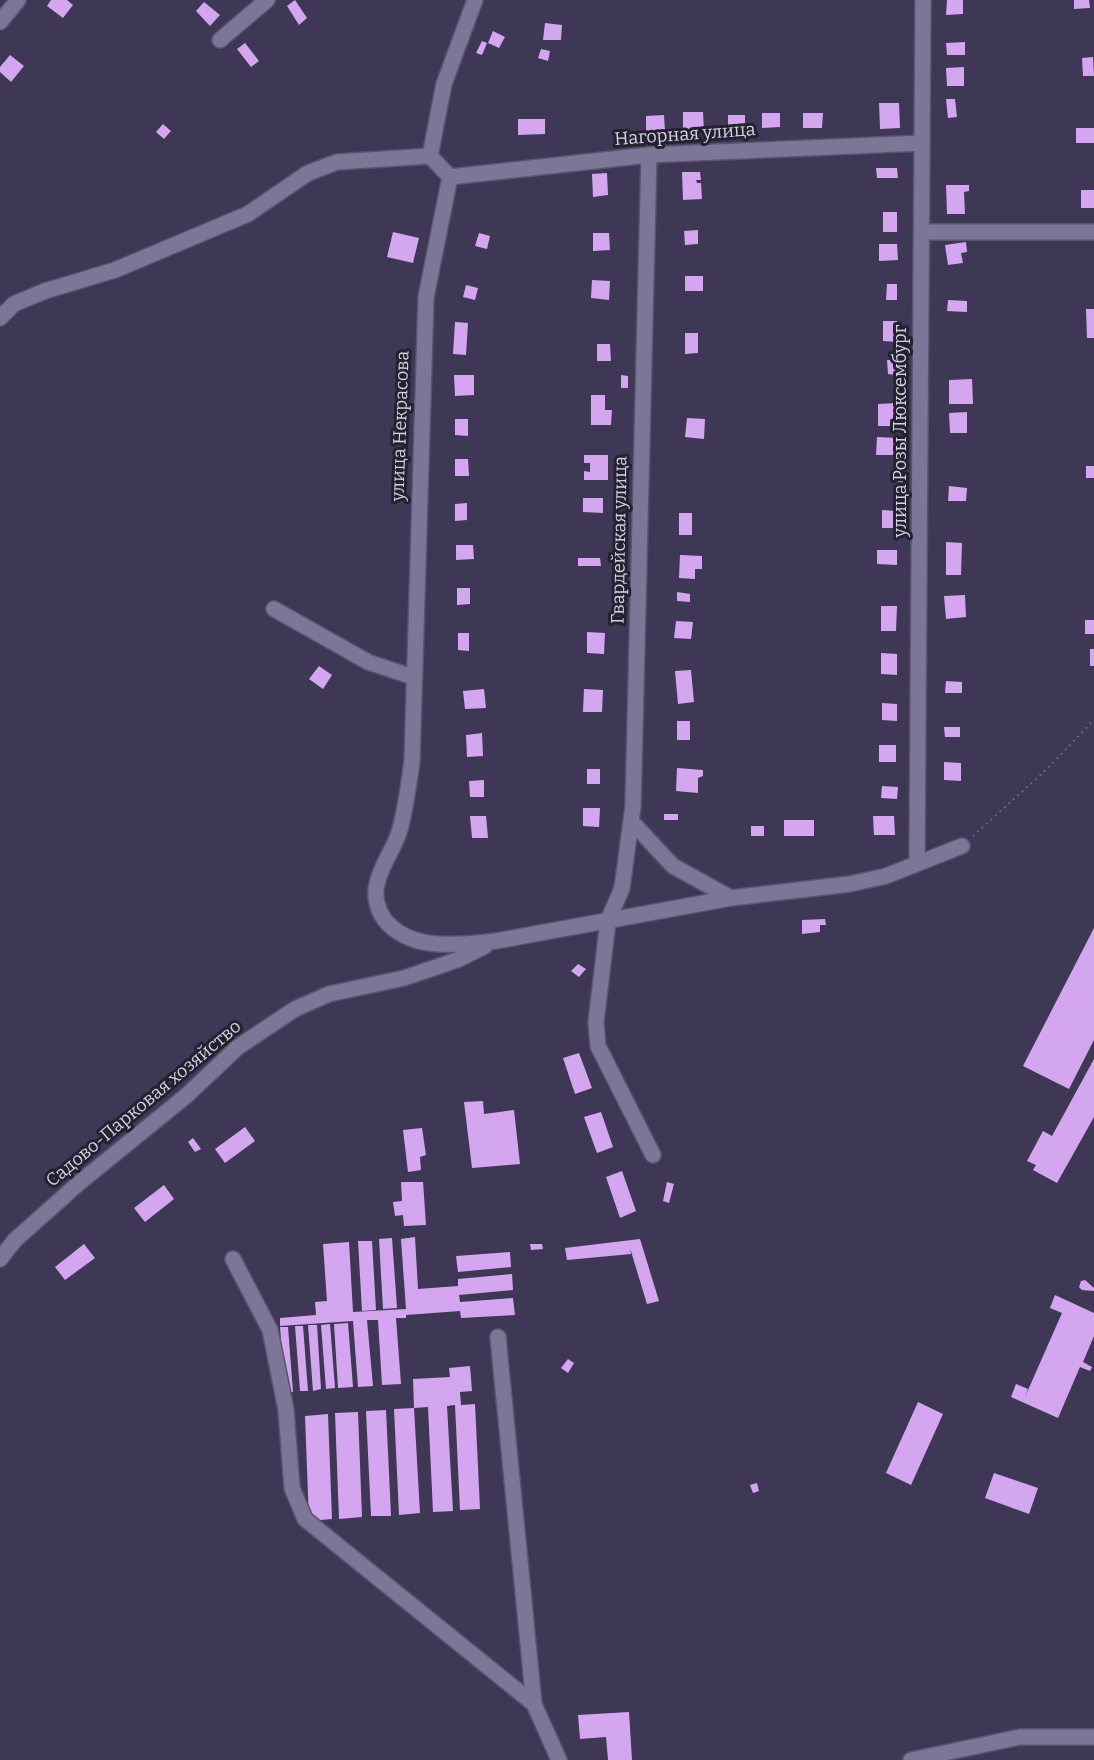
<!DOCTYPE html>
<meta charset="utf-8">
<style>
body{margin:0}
canvas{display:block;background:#3e3756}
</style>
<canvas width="1094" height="1760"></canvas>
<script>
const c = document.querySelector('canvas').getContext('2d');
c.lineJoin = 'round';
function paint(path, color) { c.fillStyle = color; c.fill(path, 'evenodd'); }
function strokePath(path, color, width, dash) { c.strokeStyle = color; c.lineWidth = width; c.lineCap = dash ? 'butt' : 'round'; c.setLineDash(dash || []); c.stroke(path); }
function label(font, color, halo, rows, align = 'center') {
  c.font = font + ' Bitter,serif'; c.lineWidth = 6; c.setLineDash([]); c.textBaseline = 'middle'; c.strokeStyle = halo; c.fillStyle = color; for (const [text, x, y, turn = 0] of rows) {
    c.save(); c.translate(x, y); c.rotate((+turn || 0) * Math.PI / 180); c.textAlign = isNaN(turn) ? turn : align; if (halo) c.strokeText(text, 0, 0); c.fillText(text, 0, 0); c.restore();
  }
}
paint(new Path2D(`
 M51,0H67L73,5L63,18L47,6Z
 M295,0L307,18L299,25L287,6Z
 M947,0H963V14L946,15Z
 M1074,0H1089L1090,8L1074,9Z
 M204,2L220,15L210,26L196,11Z
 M545,23L562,25L561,40H543Z
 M493,31L505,37L499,48L488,43Z
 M482,41L487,43L482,55L476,53Z
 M965,42V55H947L946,43Z
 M245,43L259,61L251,67L237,49Z
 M541,49L550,51L548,61L538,58Z
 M10,55L24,66L11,82L0,72V67Z
 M1093,57L1094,76H1083L1082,58Z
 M964,67V86H947L946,68Z
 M946,99H955L957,117L948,118Z
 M879,103H899L900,128L880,129Z
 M683,112H703L704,132L683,133Z
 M762,113H780V127L762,128Z
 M803,113H823L822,128H803Z
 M664,115L665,132H646V116Z
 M728,115H745V131L728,130Z
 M518,119H545V134L518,135Z
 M163,124L171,131L164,139L156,132Z
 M1076,128H1094V143H1076Z
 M876,168H897L898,178H877Z
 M682,172H700L701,180H696L697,183H701L702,199L683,200Z
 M607,173L608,195L593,197L592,174Z
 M946,185H969V191L964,192L965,214H947Z
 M1081,190H1094V208H1081Z
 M883,212H897V232H883Z
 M698,230V244L685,245L684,231Z
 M393,232L419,238L413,263L387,257Z
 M479,233L490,236L487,249L475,246Z
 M593,233H609L610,250L593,251Z
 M966,242L967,252L961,253L963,263L948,265L945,245Z
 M879,244H897L898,260L879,261Z
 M685,276H703V291H685Z
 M592,280L610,281L609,300L591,298Z
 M887,284H897V300H886Z
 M466,285L478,288L475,300L463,297Z
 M948,300L967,301V312L947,311Z
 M1086,309H1094V338H1087Z
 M883,321H897V342L883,341Z
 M455,322L468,323L466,355L453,354Z
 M685,333H698V353L685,354Z
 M597,344H610L611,361H597Z
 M887,360H896V375L888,374Z
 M454,375H474V395L455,396Z
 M621,375L628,376V388H621Z
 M972,379L973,404H949V380Z
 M591,395H605V410H612L611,425H591Z
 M897,403V426H878V404Z
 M967,412V433H950L949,413Z
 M687,418L705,419L704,439L685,437Z
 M455,419H468V436L455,435Z
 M877,437L897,438V455H876Z
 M584,455H608V480H584V471L590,472V463H584Z
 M455,459H468L469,476H455Z
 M1086,466H1094V478H1086Z
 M905,469V482H898L899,470Z
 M949,486L967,488L966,501H948Z
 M583,498H603V513L583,512Z
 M467,503V520L455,521V504Z
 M882,510L897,511V528H882Z
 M679,513H692V535H679Z
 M946,542L962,543L961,575H946Z
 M456,545H473L474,559L456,560Z
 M877,550H897V565L877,564Z
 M680,555L702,556V569H695V579L679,578Z
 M578,558H600L601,566H578Z
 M457,588H470V604L457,605Z
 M677,592L690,594V602L677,601Z
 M965,595L966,617L946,619L944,596Z
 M881,606H897L896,631H881Z
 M1085,620H1094V634H1085Z
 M676,621L693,622L691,639L674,638Z
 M587,632L605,633L604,654L587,653Z
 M458,633H469V651L458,650Z
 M1090,649H1094V666H1090Z
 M881,653L897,654V675L881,674Z
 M319,666L332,675L323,689L309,679Z
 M691,670L694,702L678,704L675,671Z
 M946,681L962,682V693H945Z
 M484,689L486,708L465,709L463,691Z
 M584,689L603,690L602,712H583Z
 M882,703L897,704V721L882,720Z
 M677,721H690V740H677Z
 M944,727H960V737H945Z
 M482,733L483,756L467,757L466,735Z
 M879,745H896V762H879Z
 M944,762L961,763V781L944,780Z
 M677,768L703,770V776L698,778V793L676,791Z
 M587,769H600V784H587Z
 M484,780V797H470L469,781Z
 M882,786L898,787L897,799L881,798Z
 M583,808H600L599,827L583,826Z
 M664,814H678V820H664Z
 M470,816H486L488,838H472Z
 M873,816H894L895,835H874Z
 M784,820H814V836H784Z
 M751,826H764V836H751Z
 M825,919L826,925H820V932L802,934V920Z
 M1094,928V1040L1069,1089L1023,1066Z
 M578,964L586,969L579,977L571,971Z
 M579,1053L592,1088L575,1094L563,1058Z
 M1094,1059V1117L1057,1183L1033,1170L1036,1165L1027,1161L1043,1131L1052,1136Z
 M483,1101L484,1114L514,1110L520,1164L472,1168L464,1102Z
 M601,1112L613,1147L597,1153L584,1117Z
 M245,1127L255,1141L225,1163L215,1149Z
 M422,1128L426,1155L420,1157L421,1170L408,1172L403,1130Z
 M193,1138L201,1149L195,1152L188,1142Z
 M622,1171L636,1211L620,1218L606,1177Z
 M401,1182H423L426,1225L404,1226L403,1215L395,1216L393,1202L402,1201Z
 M667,1182L674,1184L669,1203L663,1201Z
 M164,1185L174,1199L145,1222L134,1208Z
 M415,1237L418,1289L458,1286V1279L512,1274L513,1290L459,1295L460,1302L513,1298L515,1315L461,1318L460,1311L406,1315V1318H396L401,1384L382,1385L378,1320H367L373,1386L358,1387L353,1321L280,1326V1318L316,1315L315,1302L327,1301L323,1244L349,1242L353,1312L406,1309L401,1239Z
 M392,1238L397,1308L383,1309L379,1239Z
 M640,1239L659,1301L647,1304L630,1248L631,1254L567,1260L565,1248Z
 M358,1241H372L376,1310L362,1311Z
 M84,1244L95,1258L65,1280L55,1267Z
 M530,1244H542L543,1249L531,1250Z
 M510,1252L511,1267L458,1272L456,1256Z
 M1085,1280L1094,1288V1291L1082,1290L1079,1287L1081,1281Z
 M1055,1295L1094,1313V1336L1083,1362L1092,1367L1090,1371L1080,1367L1058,1418L1011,1397L1016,1384L1028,1389L1025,1397L1062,1313L1050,1308Z
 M348,1323L353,1387L338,1388L334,1324Z
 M330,1324L335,1388L326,1389L321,1325Z
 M308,1325H317L321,1389L313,1391Z
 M295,1326H303L308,1391H300Z
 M280,1327H288L293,1392H285Z
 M568,1359L574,1363L568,1373L561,1368Z
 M470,1366L472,1391L460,1392L461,1405L475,1404L480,1509L460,1510L455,1405L447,1406L453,1511L433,1512L428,1407L414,1408L413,1379L450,1377L449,1368Z
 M918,1402L943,1414L911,1485L886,1473Z
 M414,1408L420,1513L399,1515L394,1409Z
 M386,1410L391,1516H371L366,1411Z
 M358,1412L362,1517L339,1519L335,1413Z
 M328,1414L332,1519L309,1521L305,1416Z
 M994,1473L1038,1488L1029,1514L985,1498Z
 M757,1483L759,1491L753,1493L750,1485Z
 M629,1712L632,1760H608L606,1737L580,1739L578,1715Z`), '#d5a6f0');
const minor = new Path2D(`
 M475,0L444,84L430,156L450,177L426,297L412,761C409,783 406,807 400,829C395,848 381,864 377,884C374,895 377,909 384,919C410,952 458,945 496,941L731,898L850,884L886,876L962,846
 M0,22L18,0
 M220,40L267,0
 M649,155L633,806L622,888L608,921L596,1022L598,1046L653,1155
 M450,177L649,155L922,143
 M922,232H1094
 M0,318L14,304L45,291L115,270L248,214L308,173L337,162L430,156
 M274,609L368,662L413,677
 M631,821L673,866L731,898
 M917,862L923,0
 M0,1259L15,1240L79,1183L186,1096L238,1047L295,1009L329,994L404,978L457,960L485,946
 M233,1259L270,1330L286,1410L292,1488L305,1519L534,1704
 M498,1337L534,1704L559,1760
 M911,1760L1020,1737H1094`);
strokePath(minor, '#5a546e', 18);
strokePath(new Path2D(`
 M973,836L1046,770L1094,720`), '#746e89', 2, [1.5, 4.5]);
strokePath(minor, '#7c7699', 15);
label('18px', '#d4d1e4', '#242130', [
 ["Нагорная улица",685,135,-4],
 ["улица Некрасова",401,426,-88],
 ["улица Розы Люксембург",901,431,-90],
 ["Гвардейская улица",620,540,-89],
 ["Садово-Парковая хозяйство",144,1104,-40]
]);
</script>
